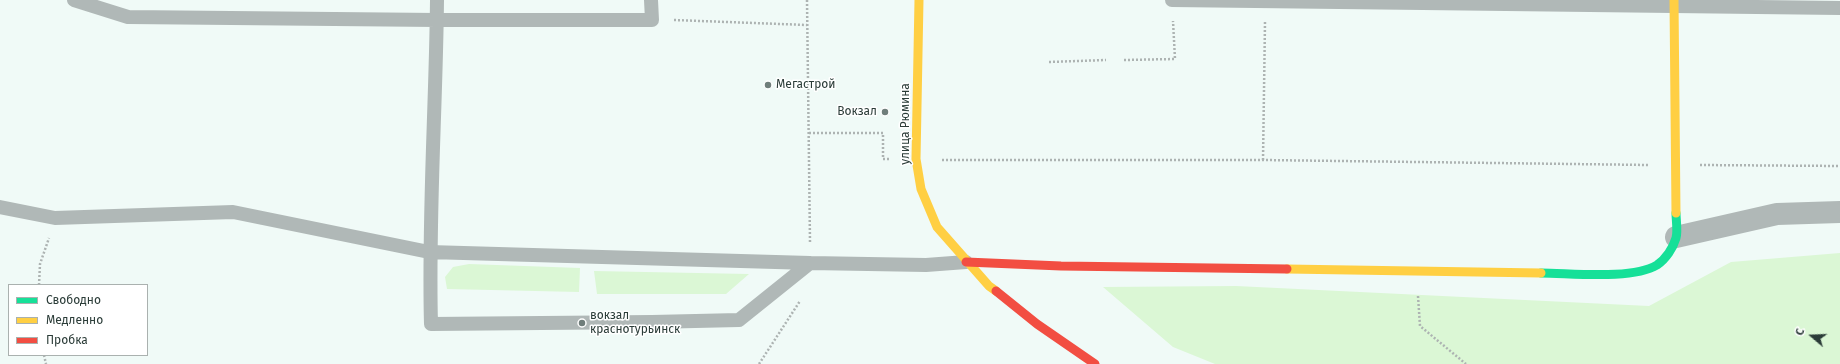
<!DOCTYPE html>
<meta charset="utf-8">
<style>
body{margin:0}
#map{position:relative;width:1840px;height:364px;overflow:hidden;background:#f0faf7;font-family:"Fira Sans",sans-serif}
canvas{display:block}
.legend{position:absolute;left:8px;top:284px;width:140px;height:72px;box-sizing:border-box;background:#fff;border:1px solid #aab1af;margin:0;padding:5px 7px;list-style:none;font-size:12px;color:#2b3c38}
.legend li{display:flex;align-items:center;gap:8px;height:20px}
.legend b{width:20px;border:1px solid #aab1af}
.north{position:absolute;left:1792px;top:316px;width:40px;height:40px;-webkit-text-stroke:3px #fff;paint-order:stroke;rotate:289deg;font-size:11px;font-weight:700;line-height:16px;text-align:center;color:#2b3c38}
.north::after{content:'';display:block;margin:auto;width:14px;height:18px;background:#2b3c38;clip-path:polygon(50% 0,100% 100%,50% 72%,0 100%)}
</style>
<div id="map">
<canvas width="1840" height="364"></canvas>
<ul class="legend">
<li><b style="height:5px;background:#16e098"></b>Свободно</li>
<li><b style="height:5px;background:#ffcf43"></b>Медленно</li>
<li><b style="height:5px;background:#f24e42"></b>Пробка</li>
</ul>
<div class="north">С</div>
</div>
<script>
const c = document.querySelector('canvas').getContext('2d');
c.lineJoin = 'round';
function paint(path, color) { c.fillStyle = color; c.fill(path, 'evenodd'); }
function strokePath(path, color, width, dash) { c.strokeStyle = color; c.lineWidth = width; c.lineCap = dash ? 'butt' : 'round'; c.setLineDash(dash || []); c.stroke(path); }
function label(font, color, halo, rows, align = 'center') {
  c.font = font + ' "Fira Sans",sans-serif'; c.lineWidth = 3; c.setLineDash([]); c.textBaseline = 'middle'; c.strokeStyle = halo; c.fillStyle = color; for (const [text, x, y, turn = 0] of rows) {
    c.save(); c.translate(x, y); c.rotate((+turn || 0) * Math.PI / 180); c.textAlign = isNaN(turn) ? turn : align; if (halo) c.strokeText(text, 0, 0); c.fillText(text, 0, 0); c.restore();
  }
}
paint(new Path2D(`
 M1840,253V364H1215L1173,347L1103,287L1236,286L1649,306L1731,262Z
 M469,264L580,268L579,292L447,289L445,277L453,267Z
 M594,271L749,274L726,294H597Z`), '#dbf7d5');
strokePath(new Path2D(`
 M807,0L810,242
 M674,20L807,25
 M1124,60L1175,59L1173,21
 M1049,62L1106,60
 M809,133H883V159H891
 M942,160H1263L1649,165
 M1263,160L1265,22
 M1700,165L1840,166
 M39,285L40,264L49,238
 M1418,296L1420,326L1466,364
 M44,355L46,364
 M759,364L800,301`), '#adb3b2', 2.5, [2, 2]);
strokePath(new Path2D(`
 M74,0L128,17L437,20H652L651,0
 M437,0C436,108 428,216 431,324L652,322L739,320L810,263
 M1172,0L1840,8
 M0,207L55,218L233,212L429,252L810,263L926,265L966,262`), '#b0b8b7', 14);
strokePath(new Path2D(`
 M1676,237L1777,214L1840,212`), '#b0b8b7', 22);
strokePath(new Path2D(`
 M1541,273C1571,273 1632,280 1657,265C1666,259 1673,248 1676,238C1678,231 1676,220 1676,213`), '#16e098', 9);
strokePath(new Path2D(`
 M919,0L916,159L921,189L937,227L989,286L996,291
 M1674,0L1676,213
 M1287,269L1541,273`), '#ffcf43', 9);
strokePath(new Path2D(`
 M966,262L1061,266L1287,269
 M996,291L1037,324L1095,364`), '#f24e42', 9);
for (const [x, y, r, color] of [
 [768,85,4,"#707e7b"],
 [885,112,4,"#707e7b"],
 [582,323,4,"#707e7b"]
]) { const dot = new Path2D(); dot.arc(x, y, r, 0, 2 * Math.PI); c.fillStyle = color; c.fill(dot); strokePath(dot, '#fff', 1.5); }
label('12px', '#2b3c38', '#fff', [
 ["Мегастрой",776,85],
 ["Вокзал",877,112,"right"],
 ["вокзал",590,316],
 ["краснотурьинск",590,330]
], 'left');
label('12px', '#2b3c38', '#fff', [
 ["улица Рюмина",906,124,-90]
]);
</script>
